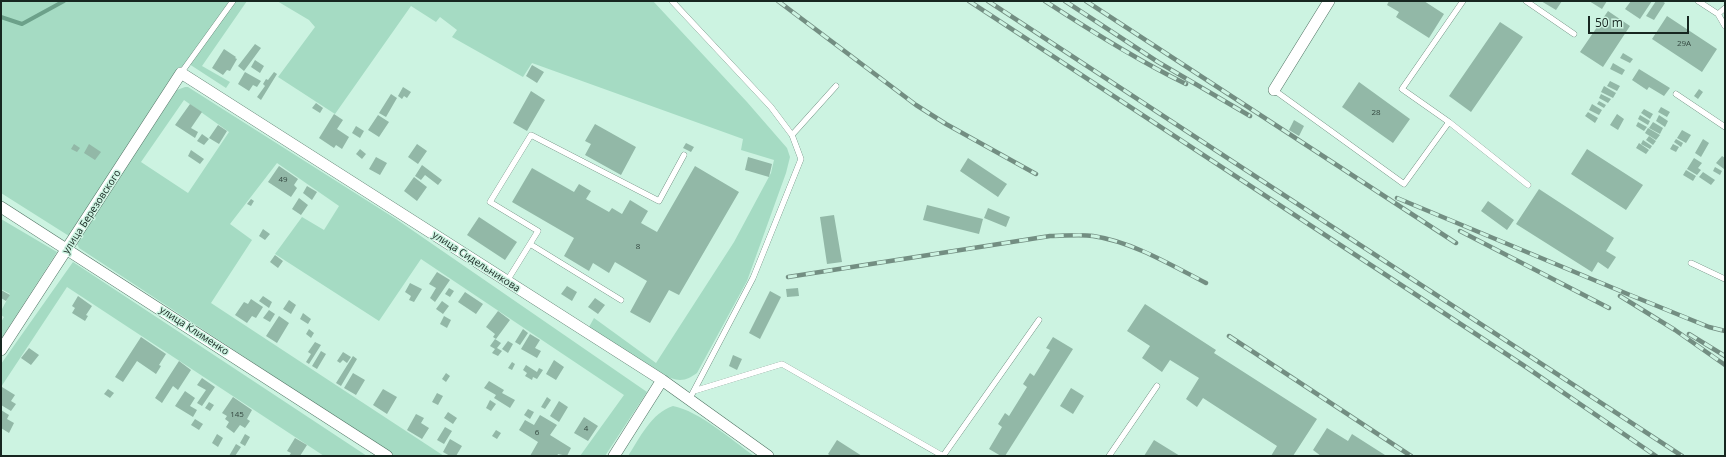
<!DOCTYPE html>
<meta charset="utf-8">
<style>
body{margin:0}
#map{position:relative;width:1726px;height:457px;overflow:hidden;background:#ccf3e1;font-family:"Open Sans",sans-serif}
canvas{display:block}
.frame{position:absolute;inset:0;border:2px solid #172620;pointer-events:none}
.scale{position:absolute;left:1588px;top:16px;width:101px;height:18px;box-sizing:border-box;border:2px solid #172620;border-top:0;padding-left:5px;font-size:12px;line-height:14px;white-space:nowrap;color:#172620;-webkit-text-stroke:3px #ccf3e1;paint-order:stroke}
</style>
<div id="map">
<canvas width="1726" height="457"></canvas>
<div class="frame"></div>
<div class="scale">50 m</div>
</div>
<script>
const c = document.querySelector('canvas').getContext('2d');
c.lineJoin = 'round';
function paint(path, color) { c.fillStyle = color; c.fill(path, 'evenodd'); }
function strokePath(path, color, width, dash) { c.strokeStyle = color; c.lineWidth = width; c.lineCap = dash ? 'butt' : 'round'; c.setLineDash(dash || []); c.stroke(path); }
function label(font, color, halo, rows, align = 'center') {
  c.font = font + ' "Open Sans",sans-serif'; c.lineWidth = 3; c.setLineDash([]); c.textBaseline = 'middle'; c.strokeStyle = halo; c.fillStyle = color; for (const [text, x, y, turn = 0] of rows) {
    c.save(); c.translate(x, y); c.rotate((+turn || 0) * Math.PI / 180); c.textAlign = isNaN(turn) ? turn : align; if (halo) c.strokeText(text, 0, 0); c.fillText(text, 0, 0); c.restore();
  }
}
paint(new Path2D(`
 M1,1H247L202,66L230,82L226,88L186,62L69,236L1,193Z
 M277,1H653L747,102L787,148L790,157L786,173L747,281L697,373C691,377 687,380 680,380C661,380 607,339 589,327L594,318L656,363L734,242L771,173L774,160L741,150L743,139L532,63L523,77L452,37L457,30L440,17L436,22L411,6L335,114L278,77L315,27L309,20Z
 M185,87H188L396,219L647,392L605,456H580L624,395L421,259L379,321L275,254L302,217L324,230L339,206L277,163L230,224L252,240L211,303L444,456H395L79,248L77,244L78,239L177,90ZM184,100L229,132L188,193L141,162Z
 M1,219L57,252L1,339V322L4,317L1,315V311L10,294L1,289Z
 M73,262L367,456H324L67,287L1,387V364Z
 M673,406C699,411 732,440 754,456H628C640,438 651,413 673,406Z`), '#a5dbc3');
strokePath(new Path2D(`
 M1,17L22,24L64,1`), '#6ca18a', 4);
paint(new Path2D(`
 M1389,1H1424L1444,14L1429,38L1396,17L1399,12L1387,5Z
 M1541,1H1562L1556,10Z
 M1589,1H1607L1602,9Z
 M1631,1H1652L1640,19L1625,9Z
 M1656,1H1662L1665,3L1654,20L1646,16Z
 M1608,11L1630,26L1603,67L1580,52Z
 M1667,16L1717,49L1702,72L1652,39Z
 M1500,22L1523,37L1471,112L1449,96Z
 M255,44L261,48L244,71L238,66Z
 M224,49L236,57L235,58L237,59L230,71L227,70L223,75L212,68Z
 M1623,53L1633,59L1630,63L1620,58Z
 M255,60L264,66L260,73L251,67Z
 M1613,63L1625,70L1622,75L1610,69Z
 M532,65L544,72L537,83L526,76Z
 M1639,69L1670,88L1664,96L1649,87L1647,90L1632,80Z
 M245,72L261,81L257,87L253,85L249,91L238,84Z
 M274,72L277,74L261,100L257,97L265,86L263,84L266,79L268,80Z
 M1610,81L1620,86L1617,91L1607,86Z
 M1359,82L1410,119L1393,143L1342,107Z
 M1604,86L1616,93L1613,98L1601,92Z
 M403,87L411,92L407,98L404,96L402,99L398,96Z
 M1699,89L1703,92L1698,99L1694,96Z
 M531,91L545,100L527,131L513,123Z
 M391,94L397,98L386,117L379,113Z
 M1601,94L1611,99L1608,103L1599,98Z
 M1599,101L1606,105L1604,108L1597,104Z
 M316,103L323,108L320,113L312,108Z
 M190,104L202,112L191,128L198,132L195,138L175,125Z
 M1592,104L1602,110L1599,115L1589,110Z
 M1661,107L1670,112L1667,117L1658,112Z
 M1644,109L1653,114L1650,119L1641,113Z
 M1588,112L1598,118L1595,123L1585,116Z
 M334,114L343,120L337,129L349,137L342,149L336,145L334,148L319,138Z
 M1617,114L1624,119L1618,130L1610,125Z
 M378,115L389,122L379,137L368,130Z
 M1640,115L1650,121L1648,125L1638,119Z
 M1659,115L1668,121L1665,127L1656,121Z
 M1294,120L1304,126L1299,136L1289,130Z
 M1638,122L1647,127L1644,131L1636,126Z
 M1653,122L1663,128L1660,134L1649,128Z
 M595,124L636,147L621,175L585,155L591,144L585,141Z
 M218,125L227,131L219,144L209,138Z
 M356,126L364,131L360,138L352,133Z
 M1648,128L1660,135L1656,140L1645,133Z
 M1682,130L1691,135L1686,143L1677,138Z
 M202,134L209,139L204,145L197,141Z
 M1649,136L1656,141L1653,145L1646,140Z
 M1676,139L1683,143L1681,147L1674,142Z
 M1703,139L1709,143L1701,157L1695,153Z
 M1643,140L1652,146L1650,149L1641,144Z
 M686,143L694,147L691,152L683,148Z
 M1639,143L1649,150L1646,154L1636,148Z
 M74,144L80,148L77,152L71,149Z
 M89,144L101,152L95,160L84,153Z
 M417,144L427,151L418,164L408,157Z
 M1673,144L1679,147L1676,152L1670,149Z
 M360,149L366,154L362,159L356,154Z
 M1587,149L1643,185L1626,210L1571,174Z
 M191,150L204,159L200,164L188,156Z
 M1722,156L1725,158L1724,169L1716,163Z
 M376,157L387,163L380,175L369,169Z
 M748,157L772,164L769,177L745,170Z
 M968,158L1007,184L998,197L960,171Z
 M1694,158L1702,163L1698,168L1701,170L1697,175L1687,169Z
 M422,165L442,180L438,185L425,175L421,180L415,176Z
 M279,166L298,179L294,185L297,188L291,197L268,182Z
 M695,166L739,192L679,295L669,290L650,323L630,312L647,281L615,262L609,273L593,263L589,271L564,256L574,238L512,202L532,168L574,192L579,184L591,191L586,199L609,212L612,208L622,214L630,200L648,211L641,223L657,232Z
 M1715,167L1722,171L1720,175L1713,171Z
 M1686,170L1696,176L1693,181L1683,175Z
 M1703,172L1715,180L1711,185L1699,177Z
 M414,177L427,187L417,201L404,191Z
 M307,186L317,192L312,200L303,193Z
 M1539,189L1614,238L1606,251L1616,257L1608,269L1598,262L1592,272L1516,224Z
 M299,198L308,205L301,215L292,209Z
 M251,199L254,201L251,206L247,204Z
 M1488,201L1514,220L1507,230L1481,211Z
 M927,205L983,219L979,234L923,220Z
 M988,208L1010,217L1006,227L984,218Z
 M834,215L842,262L827,264L820,217Z
 M479,217L517,242L505,260L467,235Z
 M263,229L270,234L265,240L259,236Z
 M275,255L283,261L278,268L270,262Z
 M437,272L450,280L435,302L430,298L436,288L429,284Z
 M410,283L422,289L414,302L409,300L411,296L405,292Z
 M567,286L577,292L572,301L561,294Z
 M449,288L454,291L450,297L445,294Z
 M798,288L799,296L787,297L786,289Z
 M1,290L10,295L6,301L1,298Z
 M770,291L781,297L760,339L749,333Z
 M465,292L483,304L476,314L458,302Z
 M78,296L92,306L86,315L88,316L85,321L72,313L75,308L72,306Z
 M263,296L272,302L269,308L259,301Z
 M595,298L605,305L598,314L588,307Z
 M251,299L263,307L256,318L252,316L247,323L235,315L244,302L248,304Z
 M289,300L296,305L291,314L283,309Z
 M442,301L449,306L443,314L436,309Z
 M1145,304L1216,350L1214,353L1317,419L1293,456H1271L1277,446L1203,398L1197,407L1186,399L1199,378L1170,360L1162,372L1142,358L1150,346L1127,331Z
 M269,310L275,314L270,322L263,318Z
 M498,311L510,320L496,339L493,337L495,334L486,327Z
 M303,313L311,319L308,324L300,319Z
 M279,316L289,323L277,343L266,336Z
 M444,316L451,320L447,328L440,324Z
 M309,329L314,333L311,338L306,334Z
 M523,329L528,333L520,345L515,342Z
 M530,334L540,340L535,348L541,351L537,358L521,349Z
 M141,337L166,354L159,365L161,366L156,374L137,361L123,382L115,377Z
 M1053,337L1073,349L1005,456H1001L989,449L1002,427L998,424L1005,413L1009,416L1027,387L1023,384L1030,373L1034,376L1050,350L1046,348Z
 M495,339L501,343L497,348L502,351L498,356L492,353L495,349L490,346Z
 M508,341L513,344L508,353L502,349Z
 M315,342L321,345L309,364L306,362L311,354L308,352Z
 M29,348L39,355L31,365L21,358Z
 M321,351L326,354L317,369L312,366Z
 M343,352L351,357L347,363L343,360L340,363L337,361Z
 M733,355L742,359L737,370L729,366Z
 M353,356L357,359L341,386L336,383Z
 M554,360L564,367L556,380L546,374Z
 M179,361L191,370L178,390L173,386L162,403L155,398Z
 M512,362L515,364L512,370L508,368Z
 M526,365L537,372L539,368L543,370L537,379L533,377L532,380L525,376L527,373L523,370Z
 M353,373L365,380L356,395L344,388Z
 M446,373L450,376L446,382L442,379Z
 M202,378L215,387L202,406L197,403L206,390L197,385Z
 M489,381L504,390L502,393L515,400L510,408L494,398L496,395L484,388Z
 M2,387L15,395L11,401L16,404L11,411L1,405Z
 M1071,388L1084,396L1073,414L1060,406Z
 M108,389L114,393L110,398L104,394Z
 M383,389L397,397L387,414L373,405Z
 M185,391L195,398L190,406L197,410L193,417L175,406Z
 M437,393L443,396L438,405L432,402Z
 M233,397L252,410L247,419L250,421L245,428L240,425L234,433L226,427L229,422L225,419L227,416L222,413Z
 M547,397L551,400L545,409L541,407Z
 M490,400L496,404L491,411L486,408Z
 M559,401L568,407L559,422L550,416Z
 M209,402L214,405L210,411L205,408Z
 M528,409L534,412L530,419L524,415Z
 M1,410L9,415L7,419L14,423L9,433L1,428Z
 M448,412L457,418L453,424L444,418Z
 M416,414L424,418L421,423L429,428L422,439L407,430Z
 M540,415L557,425L550,435L571,448L567,456L558,454L557,456H530L538,442L519,430L525,420L534,425Z
 M584,417L598,426L588,441L574,433Z
 M195,419L203,424L199,430L191,425Z
 M445,427L452,431L444,444L437,440Z
 M1327,428L1348,441L1352,434L1385,455L1321,456L1313,450Z
 M496,430L501,433L497,439L492,436Z
 M217,434L223,438L218,447L212,443Z
 M245,434L250,437L245,446L240,443Z
 M295,438L307,445L300,456H289L291,453L287,451Z
 M450,439L462,446L456,456H450L443,452Z
 M837,440L862,456H831L828,454Z
 M1154,440L1180,456H1144Z
 M236,444L241,447L235,456H229Z`), '#92b8a7');
const service = new Path2D(`
 M672,1L771,107L792,135L801,159L753,278L689,400
 M1526,1L1574,34
 M1698,1L1718,14L1725,8
 M1718,14L1725,26
 M181,73L233,1
 M1274,90L1404,184L1449,122L1528,185
 M1676,94L1725,127
 M1449,122L1402,89L1463,1
 M792,135L836,86
 M530,244L621,300
 M1691,263L1725,279
 M507,281L538,231L490,202L531,135L659,201L684,155
 M694,391L782,364L943,456
 M943,456L1039,320
 M1109,456L1157,386`);
const minor = new Path2D(`
 M1274,90L1329,1
 M1,207L387,456
 M1,350L181,73L662,380L768,456
 M614,456L662,380`);
strokePath(service, '#4f7262', 6);
strokePath(minor, '#4f7262', 12);
strokePath(service, '#fff', 5.5);
strokePath(minor, '#fff', 11);
const rail = new Path2D(`
 M778,1L916,105L946,124L1036,174
 M969,1L1523,365L1656,456
 M988,1L1682,456
 M1045,1C1091,31 1137,60 1186,84
 M1065,1L1158,62L1250,116
 M1086,1L1456,243
 M1397,198L1630,295L1709,327L1725,331
 M1460,231L1609,308
 M788,277L1050,236C1064,236 1080,234 1093,236C1133,242 1171,265 1206,283
 M1620,296L1675,330L1725,365
 M1689,334L1725,356
 M1229,336L1411,456`);
strokePath(rail, '#738e82', 4.5);
strokePath(rail, '#ccf3e1', 3, [9]);
label('8px', '#364a42', null, [
 ["29А",1684,44],
 ["28",1376,113],
 ["49",283,180],
 ["8",638,247],
 ["145",237,415],
 ["4",586,429],
 ["6",537,433]
]);
label('10px', '#172620', '#ccf3e1', [
 ["улица Березовского",92,212,-57],
 ["улица Сидельникова",476,262,33],
 ["улица Клименко",194,331,33]
]);
</script>
